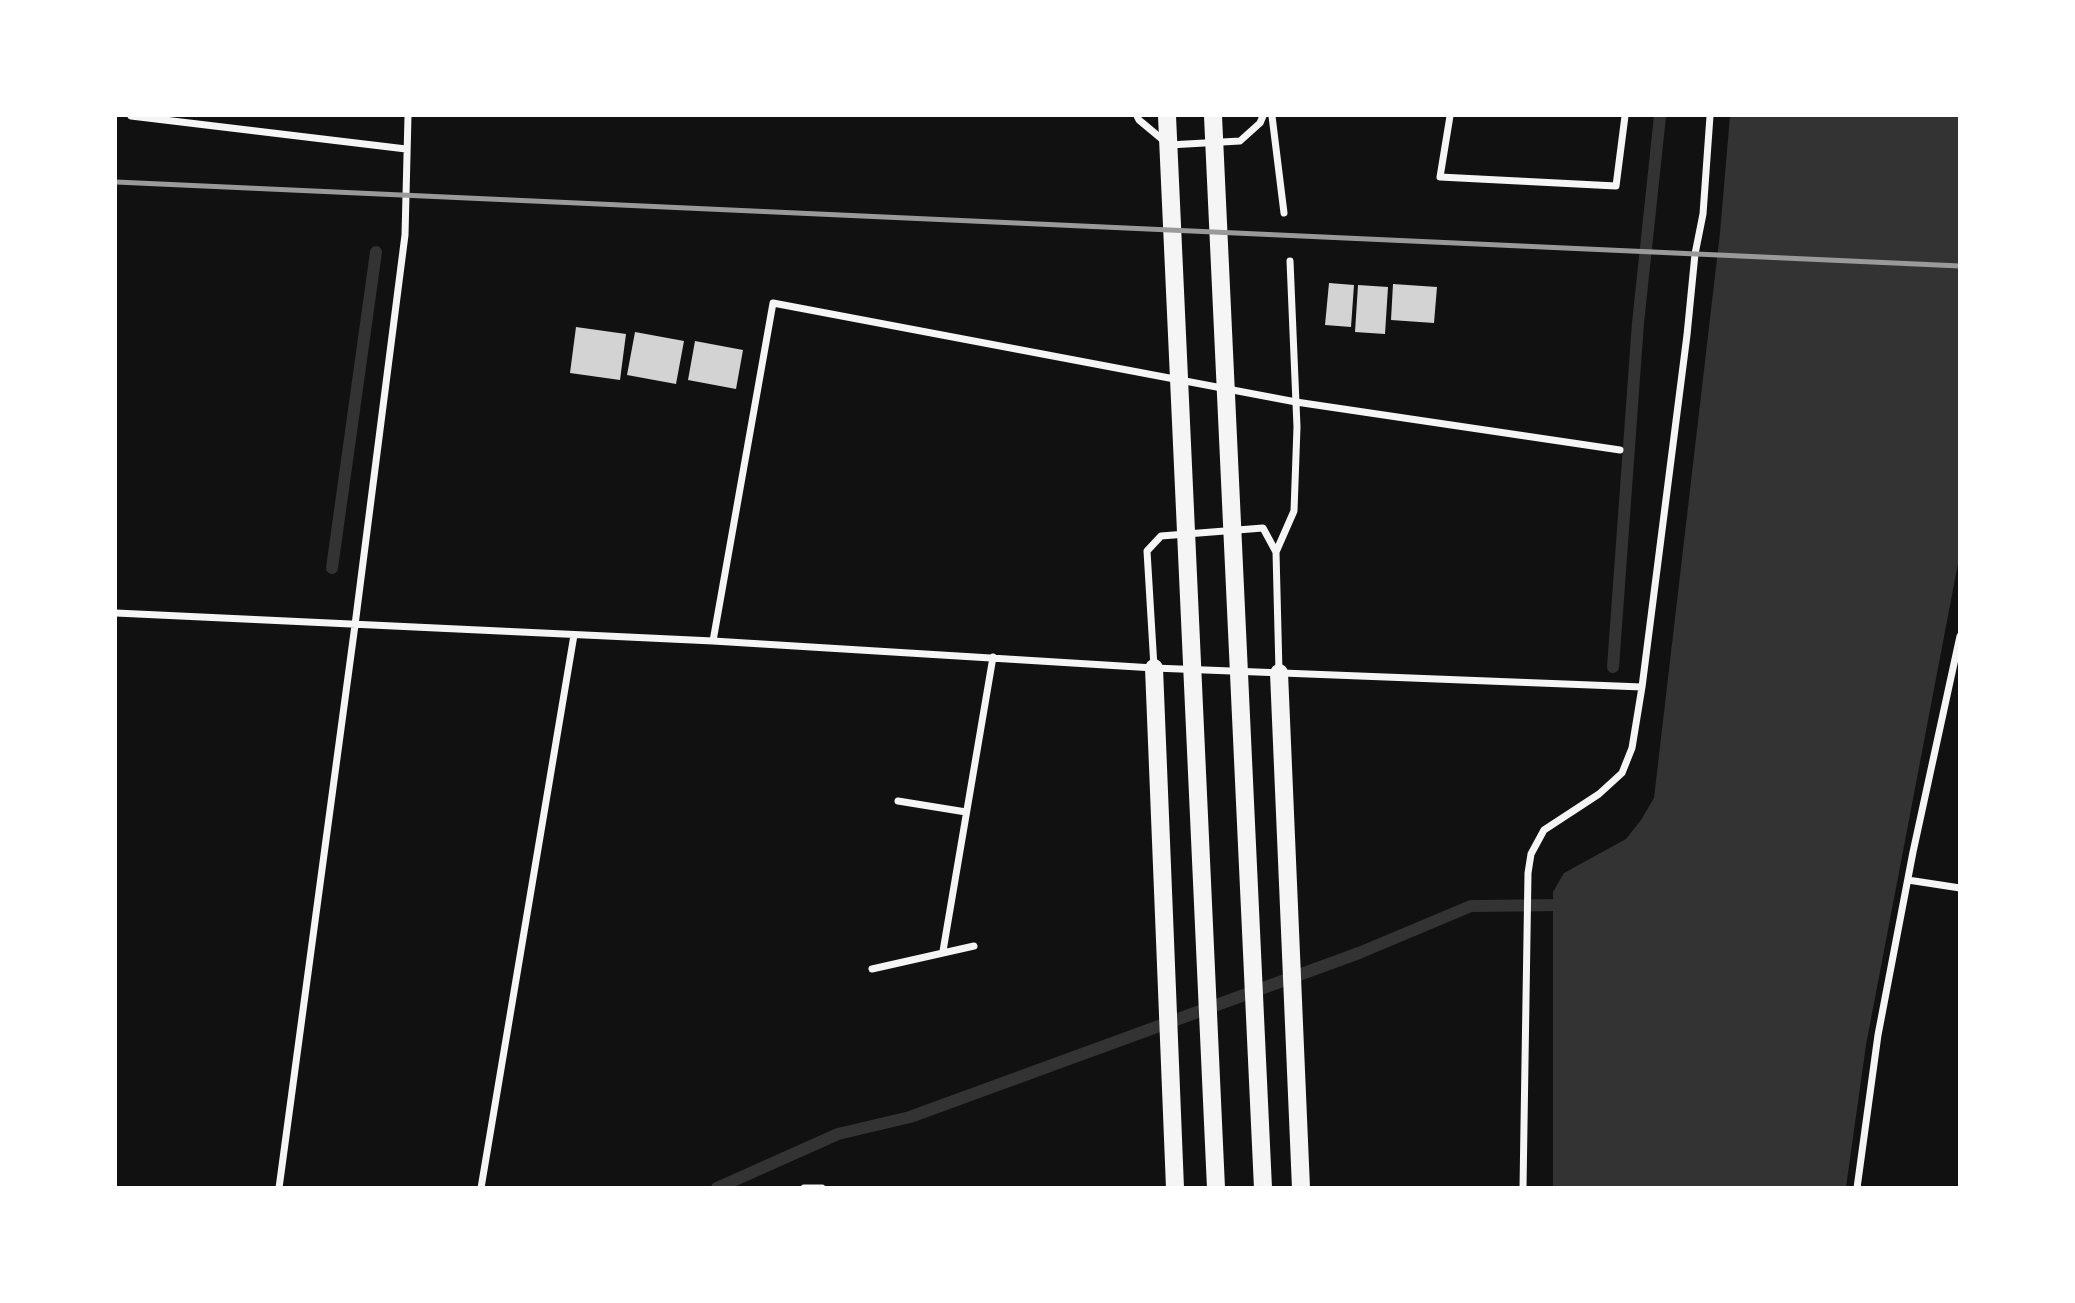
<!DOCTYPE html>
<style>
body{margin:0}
#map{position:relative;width:2075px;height:1303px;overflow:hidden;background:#111;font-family:Figtree,sans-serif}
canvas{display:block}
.frame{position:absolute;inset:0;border:117px solid #fff;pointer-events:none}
</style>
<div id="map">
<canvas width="2075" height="1303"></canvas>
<div class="frame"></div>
</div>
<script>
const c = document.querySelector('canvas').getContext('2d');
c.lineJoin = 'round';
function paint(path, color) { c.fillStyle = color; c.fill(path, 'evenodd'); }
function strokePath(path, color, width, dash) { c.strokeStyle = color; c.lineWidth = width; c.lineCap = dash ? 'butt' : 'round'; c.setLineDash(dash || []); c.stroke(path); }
paint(new Path2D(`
 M1730,116H1959V558L1866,1045L1846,1187H1553V892L1564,873L1626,839L1641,820L1654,798L1720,233Z`), '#333');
strokePath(new Path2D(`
 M332,568L376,252
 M1613,667L1638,323L1660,116
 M717,1188L838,1134L910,1117L1359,953L1471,906L1569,905`), '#333', 12);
paint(new Path2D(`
 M1329,283L1354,285L1351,327L1325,325Z
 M1393,284L1437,287L1434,323L1391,320Z
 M1358,285L1388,287L1385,334L1355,332Z
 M576,327L626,334L620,380L570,373Z
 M635,332L684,341L676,384L627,375Z
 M695,341L743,350L736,389L688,380Z`), '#d3d3d3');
strokePath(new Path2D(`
 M131,116L406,149
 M1137,116L1139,120L1169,145L1240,141L1260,123L1263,116
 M1272,116L1284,213
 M1450,116L1440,177L1616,186L1625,116
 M1276,552L1294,511L1297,427L1290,261
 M116,613L713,641L1154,668L1642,687
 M713,641L773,303L1296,402L1620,450
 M1154,667L1147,551L1161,536L1263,528L1276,552L1279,672
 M898,801L966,812
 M1908,880L1960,888
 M943,951L993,657
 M872,969L974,946
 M279,1188L355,625L405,235L408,116
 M481,1188L574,635
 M804,1188H822
 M1523,1188L1528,873L1531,854L1544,830L1599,794L1622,773L1632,748L1642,687L1687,335L1695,254L1703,214L1710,116
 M1857,1188L1878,1035L1913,852L1960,636`), '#f5f5f5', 7);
strokePath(new Path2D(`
 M1167,116L1216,1188
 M1213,116L1263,1188
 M1154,668L1175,1188
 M1279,673L1301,1188`), '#f5f5f5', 18);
strokePath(new Path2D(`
 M116,182L1960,266`), '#9a9a9a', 5);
</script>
